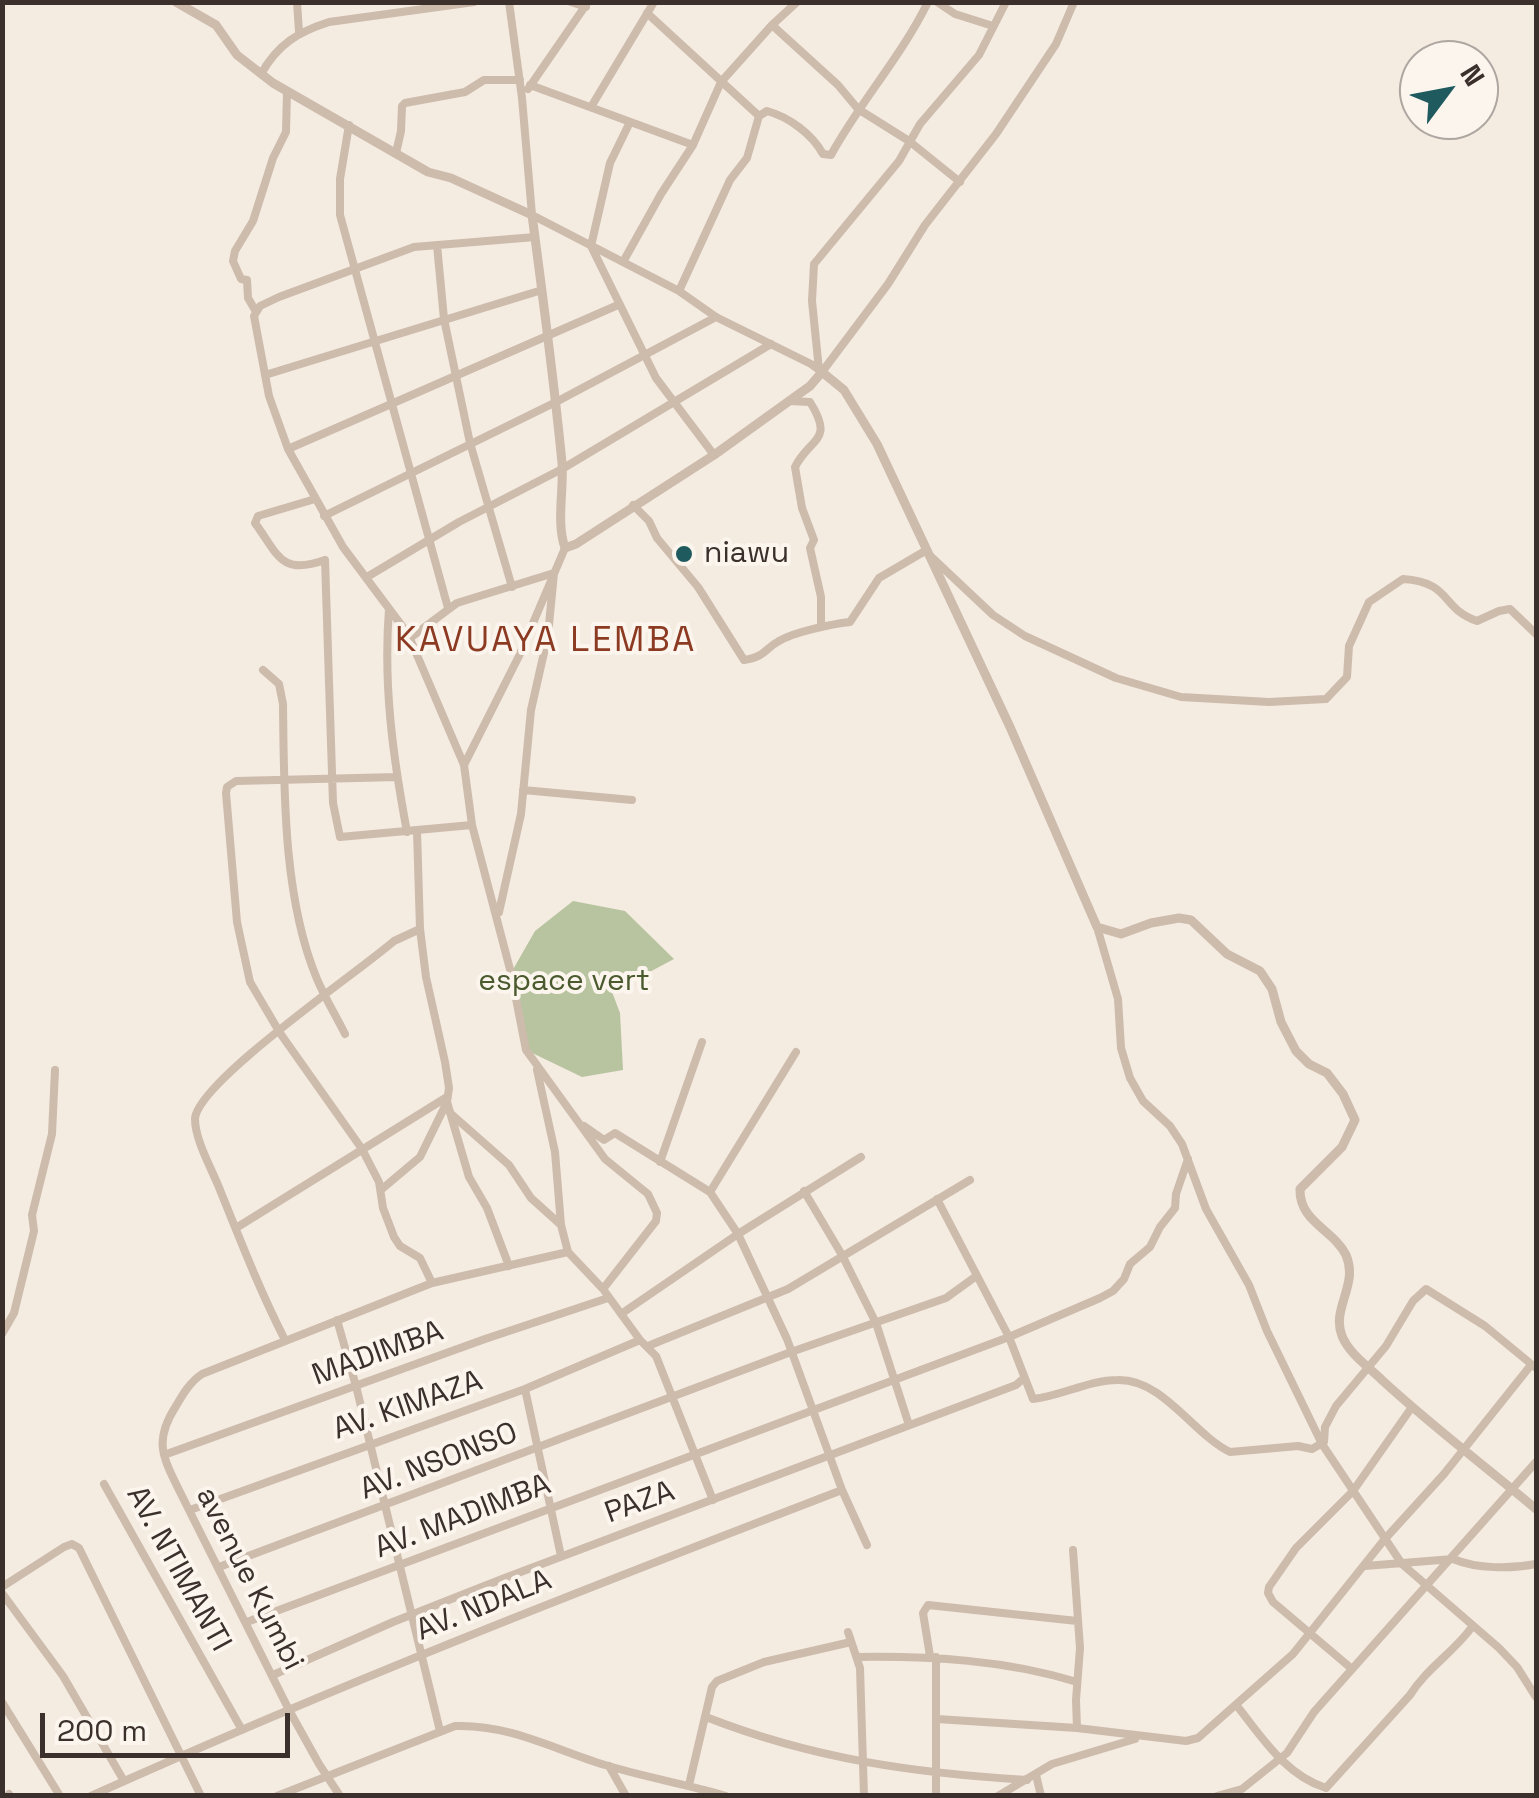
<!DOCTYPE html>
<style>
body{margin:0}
#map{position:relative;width:1539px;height:1798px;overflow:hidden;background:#f4ebe1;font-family:"Space Grotesk",sans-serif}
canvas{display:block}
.frame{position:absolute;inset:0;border:5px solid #3b302b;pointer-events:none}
.north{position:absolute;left:1399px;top:40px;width:100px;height:100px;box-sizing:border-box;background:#fbf5ee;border:2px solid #aea6a0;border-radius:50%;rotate:58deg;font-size:28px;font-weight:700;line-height:40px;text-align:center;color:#3b302b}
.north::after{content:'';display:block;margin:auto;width:35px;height:45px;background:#1f5a5e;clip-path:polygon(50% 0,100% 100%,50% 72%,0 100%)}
.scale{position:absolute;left:40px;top:1713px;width:250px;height:45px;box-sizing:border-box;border:5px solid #3b302b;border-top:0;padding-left:12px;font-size:30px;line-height:35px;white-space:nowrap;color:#3b302b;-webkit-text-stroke:8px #fbf5ee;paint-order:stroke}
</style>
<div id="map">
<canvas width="1539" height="1798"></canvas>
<div class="frame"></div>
<div class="north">N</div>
<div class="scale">200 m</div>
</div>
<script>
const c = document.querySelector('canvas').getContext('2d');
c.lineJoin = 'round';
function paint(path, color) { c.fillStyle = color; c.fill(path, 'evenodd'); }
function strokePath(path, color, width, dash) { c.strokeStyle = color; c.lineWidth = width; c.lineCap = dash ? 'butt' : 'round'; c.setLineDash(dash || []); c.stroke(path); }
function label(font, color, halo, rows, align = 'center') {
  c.font = font + ' "Space Grotesk",sans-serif'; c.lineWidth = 8; c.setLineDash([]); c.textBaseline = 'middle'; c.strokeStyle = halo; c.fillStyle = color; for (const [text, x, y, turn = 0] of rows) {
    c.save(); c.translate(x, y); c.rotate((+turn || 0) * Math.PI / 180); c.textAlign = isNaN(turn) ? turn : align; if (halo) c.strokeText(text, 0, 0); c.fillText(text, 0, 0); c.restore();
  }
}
paint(new Path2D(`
 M573,901L625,911L674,959L612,992L620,1013L623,1070L582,1077L526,1050L511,973L535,931Z`), '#b8c4a0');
strokePath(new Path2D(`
 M297,2L299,32
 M509,2L522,98L532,215L679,291L716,317L811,364L822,372L888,284L925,225L996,134L1056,44L1074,2
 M571,2L586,7
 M937,2L955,14L993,26
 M647,13L759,116L747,158L730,180L679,291
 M772,25L838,85L858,109L909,141L960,182
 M261,74C278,44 298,32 329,22L474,2
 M530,85L693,145
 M528,89L588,2
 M591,107L654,2
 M759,116L767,111C789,117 812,134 823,154L831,155C860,102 901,57 928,2
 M630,122L610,163L591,246L656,378L714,455
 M349,125L340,179V215L448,608
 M396,153L401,131L402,106L405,103L465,92L484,80H520
 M535,237L414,247L279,297L260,306L254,316L269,396L288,449L343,547L408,634L464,765L472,825L511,973L526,1050L605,1159L648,1194L657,1213L656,1221L603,1289
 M437,245L444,319L470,443L512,587
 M623,262L661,194L693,145L721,82L772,25L797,2
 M255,310L248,298L247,280L241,279L233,261L235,251L253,221L273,158L286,132L287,91
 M819,370L812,301L814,264L899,161L920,124L979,55L1006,2
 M265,375L542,290
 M789,401L810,402C835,442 810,437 795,467L802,508L814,540L810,548L821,597V626
 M288,449L618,305
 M315,499L258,516L255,523C278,554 280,576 325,560
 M633,505L649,521L657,538L698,587L744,660C767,656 764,649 779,641C794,632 832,624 850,622L879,578L925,551L993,615L1025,636L1116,678L1181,697L1269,702L1326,699L1347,677L1349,646L1369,602L1403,579C1452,582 1441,609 1477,621L1499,611L1510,609L1536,634
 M324,516L556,402L716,317
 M325,560L333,803L340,837L472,825
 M367,577L459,522L562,469L771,344
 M389,609C383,685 393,757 407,832
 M410,638L457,603L554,573L548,635L531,710L521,814L499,912
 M263,670L279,684L283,704C284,790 283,898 317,979C325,998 336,1016 345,1034
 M464,765L519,656L565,548
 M397,777L236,781L227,787L226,793L237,922L250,982L280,1033L362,1149L379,1182L383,1208L394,1237L400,1246L420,1258L432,1283
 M523,790L632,800
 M417,831L420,929L426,977L445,1062L449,1088L447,1102L469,1177L487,1208L509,1266
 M1097,927L1118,999L1121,1048L1130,1078L1143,1101L1170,1126L1182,1144L1206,1209L1249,1285L1267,1331L1322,1444L1402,1564L1499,1648L1517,1667L1536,1697
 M537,1070L555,1152L561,1225L568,1252L603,1289L640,1340L656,1356L713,1500
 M450,1113L509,1165L531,1198L561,1225
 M584,1126L604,1140L615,1133L710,1192L738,1234L787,1339L842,1490
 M660,1162L702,1042
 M382,1189L420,1157L447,1102
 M804,1191L842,1255L876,1323L909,1425
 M710,1192L796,1052
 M937,1199L1009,1337L1033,1399C1062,1396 1088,1380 1118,1380C1163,1379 1193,1434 1230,1452L1298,1446L1312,1449L1324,1442L1325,1427L1336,1406L1386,1346L1413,1301L1426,1289L1485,1326L1536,1368
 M236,1228L447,1097
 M621,1314L738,1234L861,1157
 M337,1320L356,1386L440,1731
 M2,1334L14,1313L34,1231L32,1215L52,1134L55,1070
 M285,1340C259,1289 239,1237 218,1185C210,1166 195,1139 195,1119C197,1082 360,971 394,941L420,929
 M648,1346L788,1289L970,1180
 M525,1389L561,1556
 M164,1455L485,1339L608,1298
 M104,1484L242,1730
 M190,1510L525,1389L640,1340
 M1073,1550L1080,1648L1076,1700L1077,1728
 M1365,1566L1453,1559C1477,1569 1511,1569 1536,1564
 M219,1567L791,1352L946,1298L975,1277
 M2,1587L64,1547L72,1544L79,1548L201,1796
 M2,1593L63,1676L124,1781
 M247,1622L1009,1337L1100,1298L1113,1291L1124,1279L1130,1264L1150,1247L1160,1227L1175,1208L1176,1194L1188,1159
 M848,1632L860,1668L864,1796
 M930,1656L923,1613L928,1605L1077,1621
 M857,1657C931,1656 1006,1660 1077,1682
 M936,1657V1796
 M1352,1669L1273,1602L1268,1593L1269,1587L1296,1548L1353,1491L1412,1407
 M273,1675L393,1622L502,1579L1016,1385L1024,1378
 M2,1702L60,1796
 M1237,1706C1262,1737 1285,1775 1326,1788L1410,1695C1427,1668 1453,1653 1472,1627
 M706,1717C813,1759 914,1773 1027,1780
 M937,1719L1077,1728L1186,1741L1198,1738L1293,1654L1384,1540L1444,1474L1531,1365
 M609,1766L626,1796
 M1036,1775L1041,1796
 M689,1785L712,1687L717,1681L764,1662L851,1642
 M7,1796L9,1794
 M91,1796C337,1685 590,1587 842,1490L867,1545
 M277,1796L455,1726C509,1724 553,1749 605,1765C644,1777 686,1784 726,1796
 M340,1796L319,1764L289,1710L179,1490C162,1456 154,1440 176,1406C183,1394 190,1382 202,1374L432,1283L568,1252
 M998,1796L1052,1764L1135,1739
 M1217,1796L1242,1789L1287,1753L1314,1712L1536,1462`), '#cdbbac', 8);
strokePath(new Path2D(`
 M176,2L216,25L237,55L273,83L428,172L451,178L532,215C543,298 554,380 562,463C564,490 556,522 565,548L576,544L714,455L810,386L822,372L844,390L877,444L1010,727L1097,927L1121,934L1151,923L1179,918L1191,920L1227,954L1260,971L1272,989L1281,1022L1296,1051L1309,1064L1327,1073L1343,1094L1355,1120L1342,1147L1300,1189C1299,1222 1334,1230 1346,1255C1359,1285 1331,1308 1342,1336C1350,1355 1369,1367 1383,1381C1432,1426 1485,1466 1536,1509`), '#cdbbac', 9);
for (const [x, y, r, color] of [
 [684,554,10,"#1f5a5e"]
]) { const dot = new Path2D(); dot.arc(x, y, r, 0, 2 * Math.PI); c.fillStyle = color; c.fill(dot); strokePath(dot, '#fbf5ee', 4); }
label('30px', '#3b302b', '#fbf5ee', [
 ["niawu",704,554]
], 'left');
label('30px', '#4a5a2e', '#fbf5ee', [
 ["espace vert",564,982]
]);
label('30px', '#3b302b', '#fbf5ee', [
 ["MADIMBA",378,1354,-20],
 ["AV. KIMAZA",408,1406,-19],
 ["AV. NSONSO",439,1462,-21],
 ["PAZA",640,1503,-20],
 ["AV. MADIMBA",463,1517,-21],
 ["AV. NTIMANTI",178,1569,61],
 ["avenue Kumbi",249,1579,63],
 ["AV. NDALA",484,1606,-22]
]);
c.letterSpacing = '2.5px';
label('35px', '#8c3b22', '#fbf5ee', [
 ["KAVUAYA LEMBA",546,642]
]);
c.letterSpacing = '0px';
</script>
